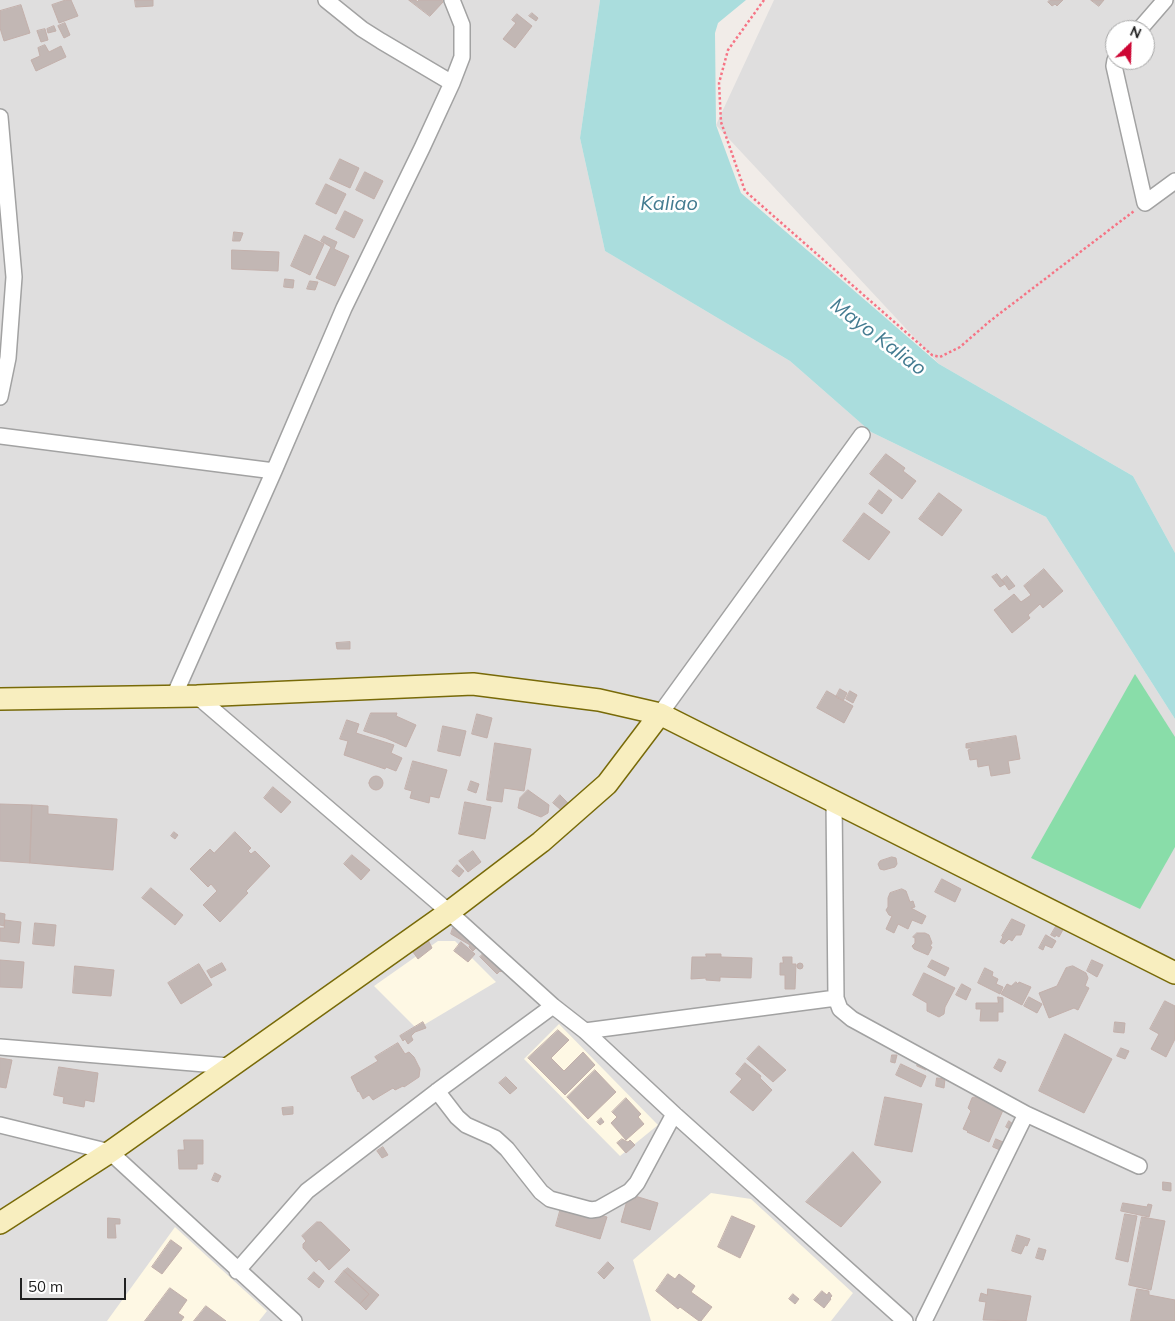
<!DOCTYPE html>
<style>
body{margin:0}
#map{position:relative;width:1175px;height:1321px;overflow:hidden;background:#f1ece8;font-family:Mulish,sans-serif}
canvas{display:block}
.north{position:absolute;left:1105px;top:20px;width:50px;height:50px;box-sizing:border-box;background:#fff;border:1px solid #a6a6a6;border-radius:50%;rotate:24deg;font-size:14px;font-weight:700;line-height:20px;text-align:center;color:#212121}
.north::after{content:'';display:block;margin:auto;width:18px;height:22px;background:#cd0634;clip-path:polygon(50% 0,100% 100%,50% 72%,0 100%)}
.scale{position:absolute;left:20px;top:1278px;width:106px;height:22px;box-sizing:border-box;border:2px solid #212121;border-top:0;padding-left:6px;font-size:15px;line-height:18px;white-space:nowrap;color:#212121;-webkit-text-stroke:4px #fff;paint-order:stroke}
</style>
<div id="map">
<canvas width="1175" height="1321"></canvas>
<div class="north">N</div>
<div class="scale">50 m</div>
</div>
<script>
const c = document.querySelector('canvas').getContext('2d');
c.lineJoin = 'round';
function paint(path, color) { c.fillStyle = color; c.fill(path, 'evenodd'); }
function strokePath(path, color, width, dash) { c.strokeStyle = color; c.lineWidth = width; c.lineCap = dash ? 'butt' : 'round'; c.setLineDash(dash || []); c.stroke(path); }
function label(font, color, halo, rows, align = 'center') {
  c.font = font + ' Mulish,sans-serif'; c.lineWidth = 5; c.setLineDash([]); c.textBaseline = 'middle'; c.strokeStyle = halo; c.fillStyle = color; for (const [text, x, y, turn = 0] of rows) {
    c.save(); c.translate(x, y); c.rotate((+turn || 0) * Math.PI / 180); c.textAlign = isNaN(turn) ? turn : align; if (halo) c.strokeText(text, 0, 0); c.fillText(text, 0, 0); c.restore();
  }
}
paint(new Path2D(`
 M0,0H600L580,138L605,251L790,361L871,432L1046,517L1175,719V1321H0Z
 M774,0H1175V553L1133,476L939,364L716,125ZM1115,30H1145V60H1115Z`), '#dfdede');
paint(new Path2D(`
 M438,941H455L496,982L417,1029L374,986Z
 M559,1024L658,1125L620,1156L524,1059Z
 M711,1193L751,1199L853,1293L831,1321H651L633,1260Z
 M175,1227L267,1311L259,1321H107Z`), '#fef8e4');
paint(new Path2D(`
 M1135,674L1175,737V847L1140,909L1031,858Z`), '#89dda9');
paint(new Path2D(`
 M600,0H746L718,23L715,33L716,125L741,193L939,364L1133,476L1175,553V719L1046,517L871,432L790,361L605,251L580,138Z`), '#add');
const building = new Path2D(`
 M66,0H71L78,16L59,23L52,5Z
 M135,0H153V6L136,7Z
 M409,0H416L417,2L419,0H442L443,2L430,16Z
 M1050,0H1063L1057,6L1055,4L1052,6L1048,2Z
 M1091,0H1104L1099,6Z
 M21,5L30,33L4,41L0,28V11Z
 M532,13L538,18L536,21L529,16Z
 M517,14L532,26L515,48L503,39L516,23L512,20Z
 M65,23L70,35L64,38L58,26Z
 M54,26L56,31L48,33L47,29Z
 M45,29L48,40L41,42L37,31Z
 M45,45L49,52L61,46L66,57L36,71L31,60L40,56L38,48Z
 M340,159L359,168L350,188L330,179Z
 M365,172L383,181L374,199L356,190Z
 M326,184L346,194L336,214L316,204Z
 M345,211L363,220L354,238L336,229Z
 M234,232L243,233L240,241H233Z
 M305,235L324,244L310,275L291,266Z
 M324,236L337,242L334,249L349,256L335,286L316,278L331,247L321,241Z
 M232,250L279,252L278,271L232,269Z
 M285,279L294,280L293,288L284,287Z
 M310,281L318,282L315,290L307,289Z
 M886,454L905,468L903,471L916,481L902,499L870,474Z
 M879,490L892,500L882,514L869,504Z
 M939,493L962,510L942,536L919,519Z
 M864,513L890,532L869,560L843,541Z
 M1044,569L1063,591L1043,608L1040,604L1028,615L1030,618L1012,633L994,610L1014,594L1021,602L1031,595L1024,586Z
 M997,574L1005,584L1000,587L992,577Z
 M1007,576L1015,586L1009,590L1002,580Z
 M350,642V649H337L336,643Z
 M840,689L847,693L843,701L836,697Z
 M827,691L853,706L844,723L817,708Z
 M850,691L857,695L853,703L846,699Z
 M371,713H397L396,716L416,725L406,747L386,738L364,731Z
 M477,714L492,718L487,738L472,734Z
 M347,720L359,724L356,733L394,745L391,753L402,758L396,771L386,767L385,769L344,755L348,741L340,739Z
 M443,726L466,731L460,756L438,751Z
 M1016,736L1020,759L1008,761L1010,773L991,776L989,765L978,767L977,759L970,760L968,750L971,749V748H966V744Z
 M495,743L531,749L524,791L504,788L502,802L487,800Z
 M413,761L447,770L439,798L430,796L429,803L410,798L412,791L405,789Z
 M369 783a7 7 0 1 1 14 0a7 7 0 1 1-14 0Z
 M471,781L479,784L476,793L468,790Z
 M273,787L291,802L281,813L264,798Z
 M528,790L549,805L548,813L541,817L518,808L520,798Z
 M560,795L568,803L561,810L553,803Z
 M465,802L491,807L485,839L459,834Z
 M0,804L32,805L30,863L0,861Z
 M32,805L48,806V814L117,819L113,870L30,863Z
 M174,832L178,835L175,839L171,836Z
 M235,832L251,848L248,851L251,854L255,851L270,866L246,891L248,893L220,922L203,905L217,891L211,884L208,887L190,869L210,849L214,853Z
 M473,851L481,862L468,872L459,861Z
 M352,855L370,870L361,880L344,864Z
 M892,857L896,858L897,864L895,867L884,870L880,869L878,864L880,861Z
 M457,865L464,871L459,877L452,871Z
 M942,879L961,889L955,902L935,892Z
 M151,888L183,915L175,925L142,898Z
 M902,889L906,891L910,902L913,901L915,907L911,908L926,916L922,924L912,920L908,929L898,924L894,933L886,929L892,916L889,915L886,910L888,907V898L890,893Z
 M0,913L5,914L4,926L0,925Z
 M1012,919L1025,925L1021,935H1016L1012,941L1009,939L1004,944L1000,942L1003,937L1002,936Z
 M5,920L21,922L19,943L0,941V928H4Z
 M35,923L56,925L54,946L33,944Z
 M1058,923L1065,926L1059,937L1056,935L1055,937L1051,935Z
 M453,928L468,935L480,944L473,951L469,947L470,945L451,934Z
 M917,933H925L929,935L932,943L930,946L932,947L928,955L914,949L912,946L915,943V938L913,937Z
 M1046,935L1056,941L1052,948L1045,945L1043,950L1039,948Z
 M428,940L432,948L418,959L413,952Z
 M461,942L475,954L468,962L454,951Z
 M487,950L505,968L501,972L500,971L497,974L480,957Z
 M706,954H721V957L752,958L751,978L720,977V981L706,980V978L691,979L692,957H706Z
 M783,957H792V964H796L795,989H785V975H780V963H783Z
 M0,960L24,962L22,988L0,987Z
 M932,960L949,968L945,976L928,967Z
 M1092,960L1103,965L1097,977L1087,971Z
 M222,963L226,970L211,978L207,971Z
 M797 966a3 3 0 1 1 6 0a3 3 0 1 1-6 0Z
 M199,964L212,985L181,1004L168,983Z
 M75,966L114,970L111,996L73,993Z
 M1073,966L1086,973L1088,978L1085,986L1089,988L1078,1010L1074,1008L1049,1018L1039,993L1057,986L1066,968Z
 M985,968L993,972L992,976L998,979L996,984L1003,987L1000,994L978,983Z
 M924,973L955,988L945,1007L944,1014L939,1017L927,1011V1003L913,995Z
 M1016,982L1018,984L1019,982L1031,987L1022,1005L1001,994L1007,984L1011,986Z
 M962,984L971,989L966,1000L956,995Z
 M998,997L1003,998V1012H998V1021H980L981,1009H976V1003H998Z
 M1029,997L1042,1004L1037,1013L1024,1006Z
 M1165,1001L1175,1006V1039L1166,1057L1151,1049L1159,1034L1150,1029Z
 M423,1022L426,1028L415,1032L411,1036L413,1040L408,1044L405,1039L403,1041L400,1036Z
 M1115,1022L1125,1023L1124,1033L1114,1032Z
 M558,1030L569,1040L551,1058L564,1071L583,1052L595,1065L565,1095L528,1058Z
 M1065,1034L1112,1059L1084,1113L1039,1091Z
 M398,1043L405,1054L409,1052L414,1057L420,1069L419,1077L404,1087L403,1086L395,1090L393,1088L373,1100L369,1095L363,1099L359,1091L358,1092L351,1077L378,1061L375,1057Z
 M759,1046L786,1070L773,1082L747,1059Z
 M1121,1048L1129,1051L1125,1059L1117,1056Z
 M892,1055H897L895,1063L891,1062Z
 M0,1058L12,1060L6,1088L0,1087Z
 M920,1058L929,1062L926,1070L917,1066Z
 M999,1059L1006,1062L1001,1072L994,1068Z
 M745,1063L761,1076L760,1078L772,1090L753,1111L730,1092L742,1079L736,1074Z
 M901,1064L926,1076L921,1087L896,1075Z
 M59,1067L98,1073L94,1102L85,1100L84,1107L63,1103L64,1097L54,1095Z
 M595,1070L616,1092L588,1119L567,1097Z
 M506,1077L517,1088L510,1094L499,1083Z
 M937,1078L945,1079L944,1088L936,1086Z
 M885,1097L922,1104L912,1152L875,1145Z
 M976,1097L1004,1108L989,1142L967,1132L968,1131L963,1129L971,1111L968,1108L972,1098Z
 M626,1098L641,1114L638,1117L644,1124L626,1140L611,1123L617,1117L612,1112Z
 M293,1107V1114L283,1115L282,1108Z
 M601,1118L604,1122L600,1125L597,1122Z
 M1009,1121L1013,1124L1010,1129L1006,1127Z
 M622,1139L628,1142L630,1140L635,1145L626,1153L617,1143Z
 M996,1139L1003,1142L1000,1150L993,1147Z
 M184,1140H203V1164H197V1169H179L178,1150H184Z
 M383,1147L388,1155L382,1158L377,1151Z
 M853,1152L881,1182L841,1227L806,1202Z
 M215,1173L221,1176L218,1182L212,1180Z
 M1163,1182L1171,1183V1191L1163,1190Z
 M635,1196L658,1203L650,1230L621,1222L628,1197L635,1199Z
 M1123,1203L1147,1207L1148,1204L1152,1205L1149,1217L1121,1211Z
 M562,1204L607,1217L600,1239L556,1226Z
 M1125,1214L1137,1216L1128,1262L1116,1259Z
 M732,1216L755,1226L740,1258L718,1247Z
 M1142,1217L1165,1221L1151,1290L1129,1285Z
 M108,1218L120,1219V1224H115L116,1238H108Z
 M317,1222H321L350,1250L329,1270L319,1259L316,1262L303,1248V1244L306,1241L302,1236Z
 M1017,1235L1030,1239L1027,1246L1025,1245L1021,1254L1012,1251Z
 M171,1240L182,1248L162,1274L152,1267Z
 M1039,1248L1046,1250L1043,1260L1036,1258Z
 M608,1262L614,1268L604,1279L598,1273Z
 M348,1268L379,1295L366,1310L360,1304L369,1294L344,1271Z
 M344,1271L369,1294L360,1304L335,1282Z
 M314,1272L324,1281L319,1288L308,1279Z
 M668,1274L675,1279L679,1274L695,1286L691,1292L712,1307L701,1321H699L680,1307L678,1309L656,1291Z
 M170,1288L187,1300L178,1313L184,1317L181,1321H145Z
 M988,1289L1031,1296L1026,1321L983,1320L986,1302L979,1301L981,1293L987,1295Z
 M1137,1289L1149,1291V1295L1175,1300V1321H1131Z
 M822,1291L827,1295L829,1292L832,1296L830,1298L831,1299L824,1308L814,1300Z
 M793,1294L799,1299L795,1304L789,1299Z
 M206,1306L226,1321H194Z`);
paint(building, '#c2b7b4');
strokePath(building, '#c3b0ab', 1);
const street = new Path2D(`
 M326,0L362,29L381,41L452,83
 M1139,30L1165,0
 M1115,60L1114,66L1145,203L1175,181
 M0,117L14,277L8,358L0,397
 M0,436L274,471
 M174,696L274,471L344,308L422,148L452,83L462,57V25L452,0
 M197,696L449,912L553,1006L585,1031L674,1114L905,1321
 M660,714L862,435
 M834,801L836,998L840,1009L852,1019L1026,1114L1139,1166
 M585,1031L836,998
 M0,1047L229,1066
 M437,1091L457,1117L466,1125L495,1138L507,1149L541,1192L550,1199L591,1210L598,1209L630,1191L637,1183L674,1114
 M0,1125L110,1152L294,1321
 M237,1271L307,1191L440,1089L553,1006
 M924,1321L1026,1114`);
const secondary = new Path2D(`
 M0,699L197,696L473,684L599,700L660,714L1175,973
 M0,1223L110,1152L449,912L541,842L607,784L660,714`);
strokePath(street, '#a2a2a2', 18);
strokePath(secondary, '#786a08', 24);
strokePath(new Path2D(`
 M764,0L728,50L719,83L721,122L745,191L932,355L940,357L960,347L990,321L1134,211`), '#f67485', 2.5, [2.5, 2.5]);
strokePath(street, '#fff', 15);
strokePath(secondary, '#f8eebf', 21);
label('italic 20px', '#437b90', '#fff', [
 ["Kaliao",669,204],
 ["Mayo Kaliao",878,337,37]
]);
</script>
